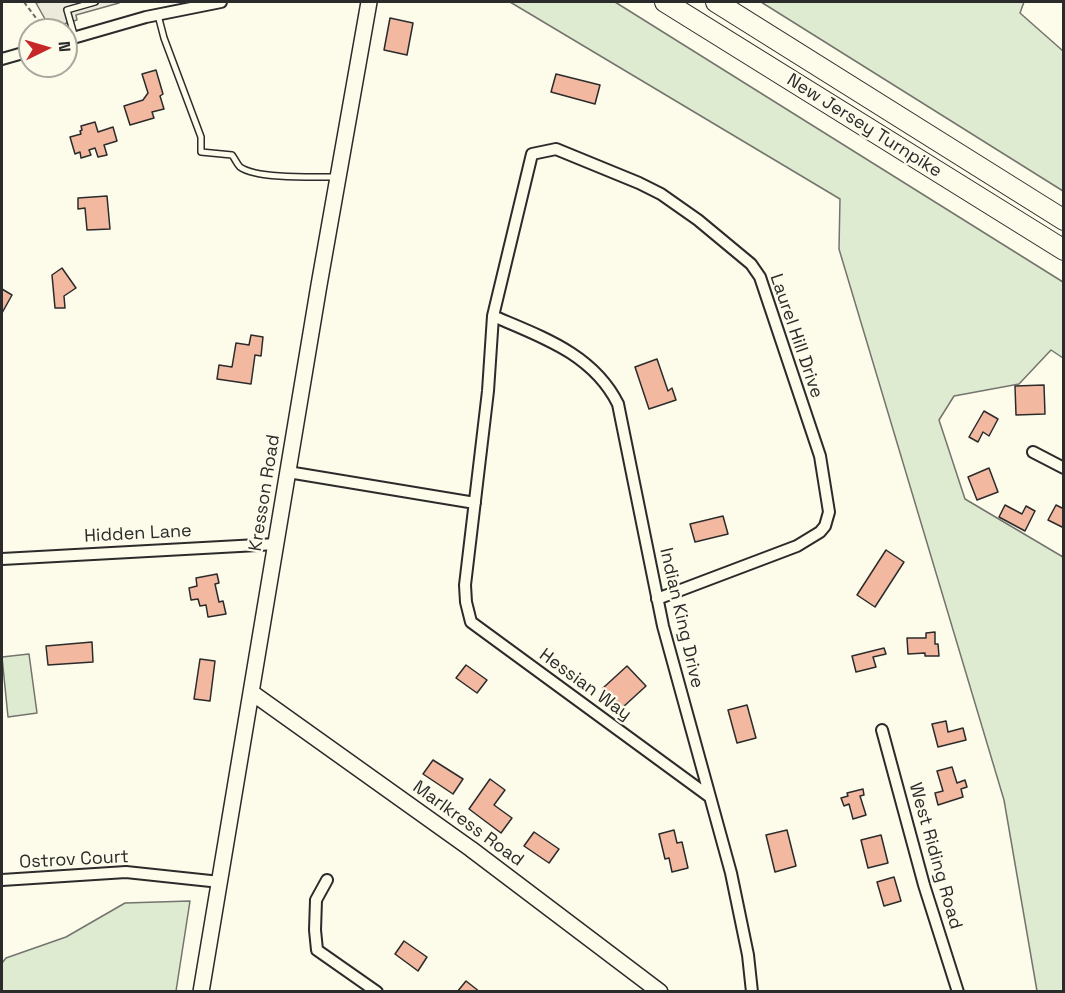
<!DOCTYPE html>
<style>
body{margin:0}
#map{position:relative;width:1065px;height:993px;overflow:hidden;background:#fdfbea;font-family:"Space Grotesk",sans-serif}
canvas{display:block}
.frame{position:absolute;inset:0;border:3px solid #2b2b2b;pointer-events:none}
.north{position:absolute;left:18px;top:18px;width:60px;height:60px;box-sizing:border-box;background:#fdfbea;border:2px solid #a9a89e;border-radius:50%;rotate:85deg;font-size:16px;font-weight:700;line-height:24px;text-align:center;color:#2b2b2b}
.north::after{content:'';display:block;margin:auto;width:21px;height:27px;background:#c62828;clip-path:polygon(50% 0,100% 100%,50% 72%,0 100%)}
</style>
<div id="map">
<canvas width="1065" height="993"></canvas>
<div class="frame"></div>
<div class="north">N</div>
</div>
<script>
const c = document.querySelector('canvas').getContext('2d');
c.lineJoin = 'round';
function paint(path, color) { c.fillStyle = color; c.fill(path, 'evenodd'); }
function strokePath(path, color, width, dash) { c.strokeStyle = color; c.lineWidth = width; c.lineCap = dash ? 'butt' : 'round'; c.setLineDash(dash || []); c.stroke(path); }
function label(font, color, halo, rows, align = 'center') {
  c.font = font + ' "Space Grotesk",sans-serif'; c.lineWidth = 4.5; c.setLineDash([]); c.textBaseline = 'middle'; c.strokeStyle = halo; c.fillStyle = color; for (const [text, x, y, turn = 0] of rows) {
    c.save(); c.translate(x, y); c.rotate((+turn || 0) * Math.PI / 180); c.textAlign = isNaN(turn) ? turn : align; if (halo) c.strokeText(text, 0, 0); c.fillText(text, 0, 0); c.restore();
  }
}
const green = new Path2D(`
 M510,2H615L1063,282V358L1051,350L1019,384L954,396L939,420L965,499L1063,557V991H1037L1004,800L839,249L840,199Z
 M761,2H1024L1020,13L1063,51V191Z
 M29,654L37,713L8,717L2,657Z
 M190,901L176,991H2V963L6,958L66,937L125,903Z`);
paint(green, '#deebd1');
strokePath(green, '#74746e', 1.5);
const parking = new Path2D(`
 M41,2H119V3L76,15L77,20L50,28L36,3Z`);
paint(parking, '#eceadb');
strokePath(parking, '#74746e', 1.5);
const building = new Path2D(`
 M390,18L413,23L407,55L384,50Z
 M156,70L163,94L160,96L164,109L152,112L154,118L130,125L124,106L143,100L148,93L142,74Z
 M556,74L600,85L595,104L551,92Z
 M95,122L98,132L113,127L117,141L104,145L107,155L98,157L95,148L89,150L91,155L81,158L80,152L75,154L70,137L81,134L80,131L82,130L81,126Z
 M107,196L110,229L87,230L85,208L78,209V198Z
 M62,268L76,288L64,296L65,308H55L52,275Z
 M2,289L12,295L2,313Z
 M251,335L263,337L261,356L255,355L251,384L217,379L219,365L232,367L236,343L249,345Z
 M657,359L668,391L672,388L676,400L649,409L635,367Z
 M1044,385L1045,414L1016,415L1015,386Z
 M984,411L998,419L989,436L983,432L978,442L969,437Z
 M989,468L998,492L977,500L968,477Z
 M1005,505L1022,514L1026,506L1035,511L1025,531L999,517Z
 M1056,505L1064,509V528L1048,520Z
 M723,516L728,534L695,542L690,524Z
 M886,550L904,562L875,607L857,595Z
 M217,574L219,583L215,584L219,602L223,601L226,614L208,617L206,605L200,606L198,599L191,600L189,588L197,586L196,578Z
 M935,632V644H938L939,656H925V653L908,654L907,638H926V633Z
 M92,642L93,662L48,665L46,646Z
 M884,648L886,654L873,657L876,667L856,672L852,656Z
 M200,659L215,661L210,701L194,699Z
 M466,665L487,680L477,693L456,678Z
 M627,666L646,686L622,708L603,688Z
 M747,705L756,738L737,743L728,710Z
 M946,721L948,732L963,728L966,740L938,747L932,724Z
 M433,760L463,779L453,794L423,774Z
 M952,767L957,783L965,780L967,787L961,789L963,797L938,805L935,793L943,791L937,771Z
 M490,779L505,790L494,805L512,818L501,833L469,809Z
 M863,789L864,795L860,796L866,815L853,819L849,804L844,806L841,798L848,796L847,793Z
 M674,830L677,843L682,842L688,868L672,872L669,858L665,859L659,834Z
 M787,830L796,866L775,872L766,835Z
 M534,832L559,849L549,863L524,846Z
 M881,835L888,863L868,868L861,840Z
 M894,877L901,901L884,906L877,882Z
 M404,941L427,957L418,971L395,954Z
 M466,981L480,992H457Z`);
paint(building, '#f2b8a0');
strokePath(building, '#2b2b2b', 1.5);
const lane = new Path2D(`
 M158,15L164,38L201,137V152L232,155C235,159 237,164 240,167C256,179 314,177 336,177
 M75,38L67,10L95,2`);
const street = new Path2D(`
 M66,40L146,17L221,2
 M2,59L30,51
 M493,316C542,337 593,354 618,404L663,626L731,873L748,955L752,992
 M1033,452L1064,468
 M288,472L475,503
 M2,559L276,544
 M657,599L797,546L820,532L825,526L829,512L820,456L760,277L751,264L698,220L661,194L639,183L556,149L532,154L493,316L488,391L465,585L466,602L471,622L710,797
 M882,730L924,885L958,992
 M2,880L126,872L220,882
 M327,880L316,900L315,930L317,950L377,992`);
const secondary = new Path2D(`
 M251,692L471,849L660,992
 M201,992L319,285L369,2`);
const highway = new Path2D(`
 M665,2L1064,250
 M716,2L1064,220`);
strokePath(lane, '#2b2b2b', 8);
strokePath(street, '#2b2b2b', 14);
strokePath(secondary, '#2b2b2b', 18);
strokePath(highway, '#2b2b2b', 22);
strokePath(new Path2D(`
 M24,2L45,30`), '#6a6964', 2, [4.5, 3]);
strokePath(lane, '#fdfbea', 5);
strokePath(street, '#fdfbea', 10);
strokePath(secondary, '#fdfbea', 15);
strokePath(highway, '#fdfbea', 20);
label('18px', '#2b2b2b', '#fdfbea', [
 ["New Jersey Turnpike",864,126,32],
 ["Laurel Hill Drive",796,336,71],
 ["Kresson Road",265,493,-81],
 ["Hidden Lane",138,534,-3],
 ["Indian King Drive",681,618,77],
 ["Hessian Way",585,685,36],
 ["Marlkress Road",468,824,36],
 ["West Riding Road",935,856,74],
 ["Ostrov Court",74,860,-3]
]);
</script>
